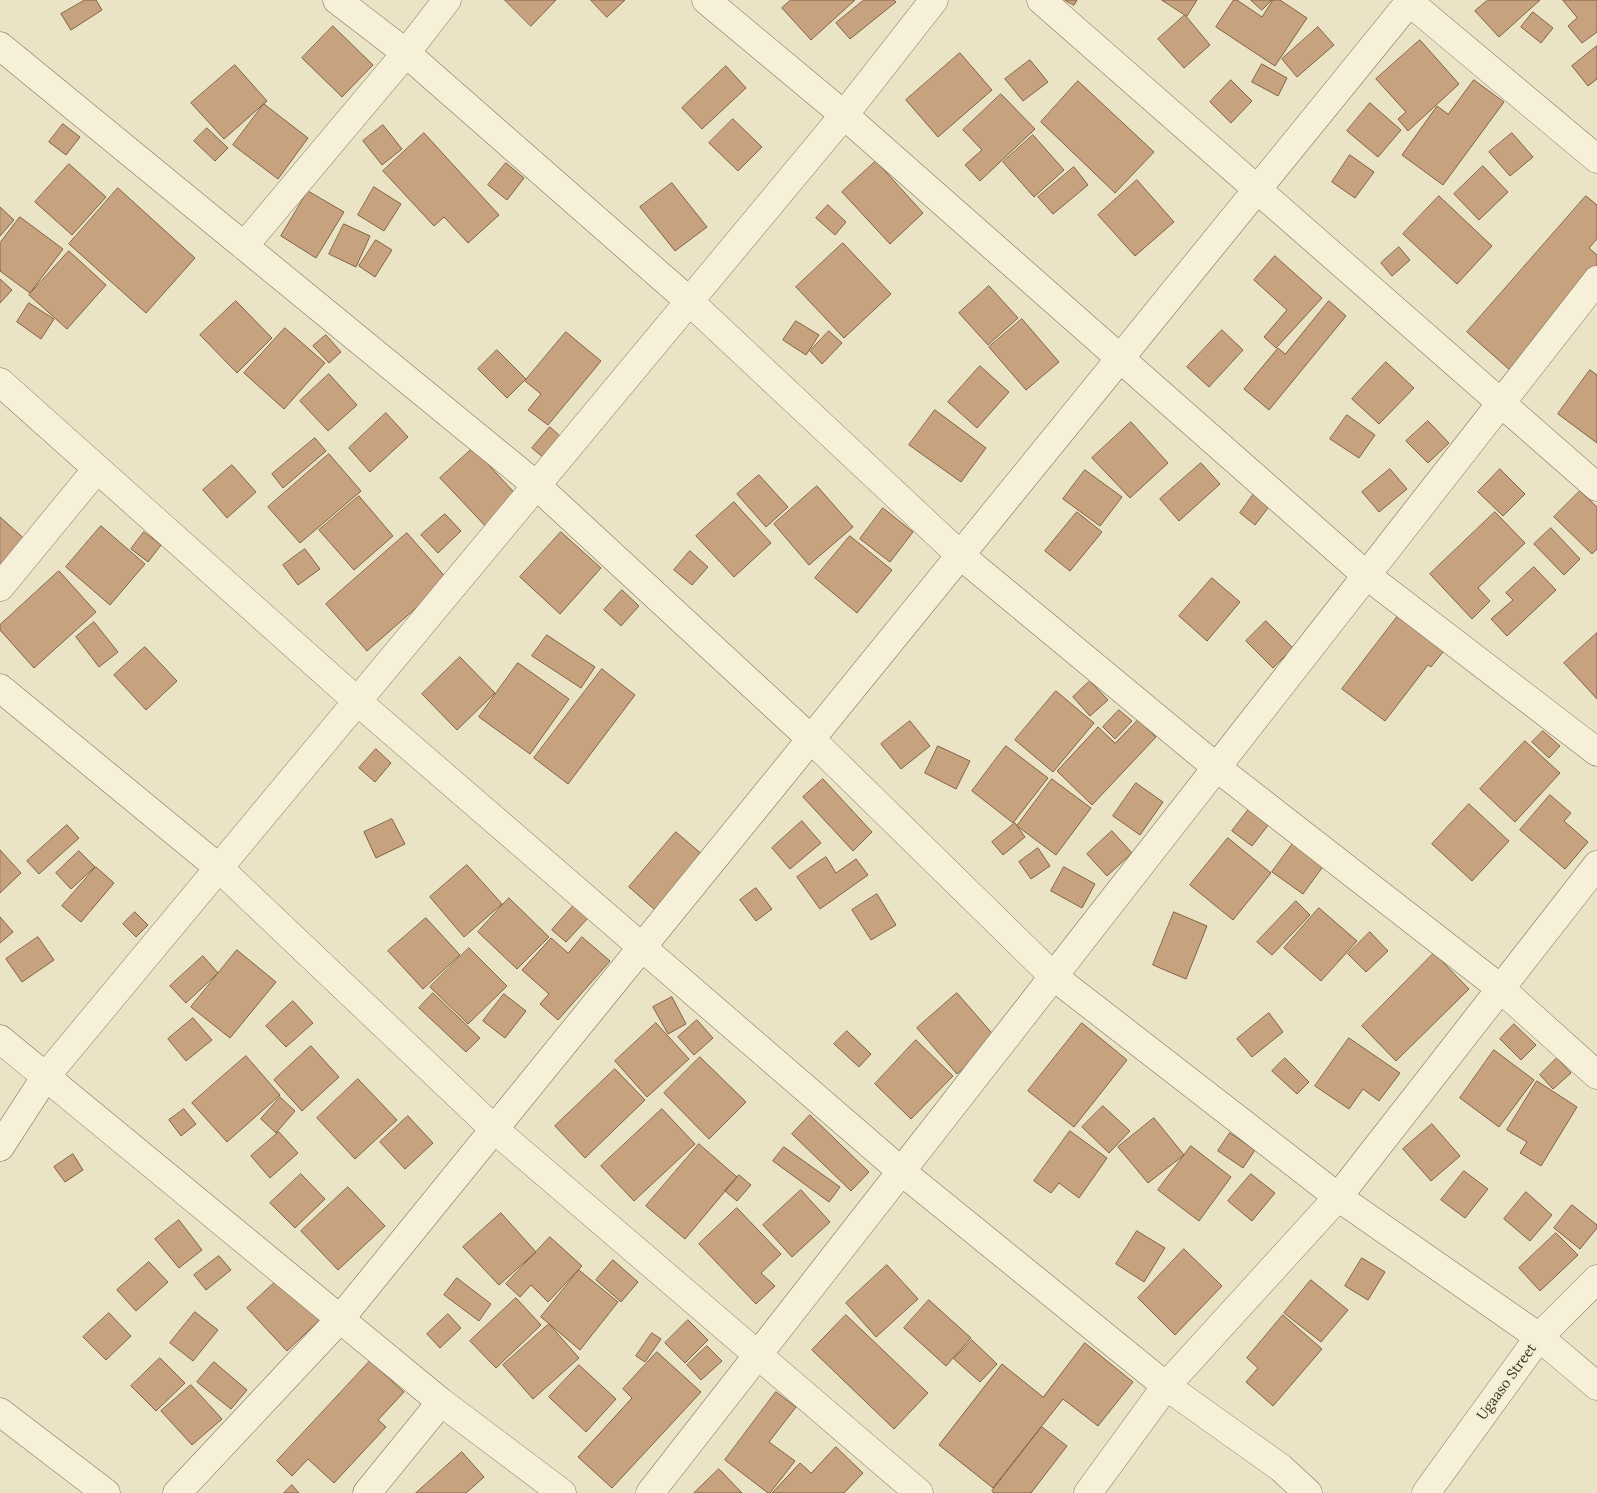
<!DOCTYPE html>
<style>
body{margin:0}
canvas{display:block;background:#ebe3c5}
</style>
<canvas width="1597" height="1493"></canvas>
<script>
const c = document.querySelector('canvas').getContext('2d');
c.lineJoin = 'round';
function paint(path, color) { c.fillStyle = color; c.fill(path, 'evenodd'); }
function strokePath(path, color, width, dash) { c.strokeStyle = color; c.lineWidth = width; c.lineCap = dash ? 'butt' : 'round'; c.setLineDash(dash || []); c.stroke(path); }
function label(font, color, halo, rows, align = 'center') {
  c.font = font + ' Lora,serif'; c.lineWidth = 4.5; c.setLineDash([]); c.textBaseline = 'middle'; c.strokeStyle = halo; c.fillStyle = color; for (const [text, x, y, turn = 0] of rows) {
    c.save(); c.translate(x, y); c.rotate((+turn || 0) * Math.PI / 180); c.textAlign = isNaN(turn) ? turn : align; if (halo) c.strokeText(text, 0, 0); c.fillText(text, 0, 0); c.restore();
  }
}
const building = new Path2D(`
 M85,0H96L102,10L71,30L61,14Z
 M505,0H556L531,26Z
 M591,0H625L607,17Z
 M791,0H855L811,40L782,8Z
 M864,0H894L896,2L850,39L836,23Z
 M1065,0H1077L1074,5Z
 M1162,0H1197L1187,16Z
 M1234,0H1237L1262,17L1273,0H1280L1307,18L1275,66L1216,27Z
 M1251,0H1272L1262,10Z
 M1488,0H1540L1499,37L1475,11Z
 M1563,0H1597V32L1582,43L1568,26L1577,18Z
 M1533,12L1553,28L1541,43L1521,27Z
 M1185,15L1210,45L1184,68L1158,39Z
 M333,26L373,65L342,97L302,58Z
 M1318,27L1334,45L1297,77L1282,59Z
 M1420,40L1459,84L1408,131L1398,119L1406,112L1376,79Z
 M1597,46V79L1588,86L1572,66Z
 M960,53L992,90L938,137L906,100Z
 M1030,60L1048,82L1023,101L1005,79Z
 M1262,64L1287,78L1278,96L1252,82Z
 M235,65L267,101L224,139L191,103Z
 M726,66L746,88L702,129L682,108Z
 M1231,80L1252,101L1231,123L1210,102Z
 M1474,80L1504,102L1443,185L1402,155L1437,106L1448,114Z
 M1078,81L1154,152L1115,193L1041,122Z
 M1001,94L1035,129L980,181L965,165L982,150L963,130Z
 M1370,103L1401,130L1378,157L1347,131Z
 M264,104L308,138L278,179L233,145Z
 M733,119L762,147L738,171L709,143Z
 M63,124L80,137L66,155L49,142Z
 M383,125L402,149L382,165L363,141Z
 M207,128L228,148L215,161L194,141Z
 M424,133L499,215L468,243L444,217L434,226L383,171Z
 M1512,133L1533,157L1510,176L1489,152Z
 M1033,135L1064,170L1034,197L1003,162Z
 M1350,155L1374,172L1355,198L1332,182Z
 M876,161L923,213L890,244L842,192Z
 M506,163L524,178L507,200L488,185Z
 M69,164L106,197L72,235L35,202Z
 M1483,166L1508,192L1479,220L1454,194Z
 M1074,167L1088,185L1053,214L1038,197Z
 M1137,180L1174,222L1135,256L1098,215Z
 M672,183L707,227L675,251L640,207Z
 M374,187L401,204L384,231L358,215Z
 M118,188L195,258L146,313L69,244Z
 M308,191L344,212L316,258L281,236Z
 M1439,196L1492,246L1457,284L1403,234Z
 M1586,196L1597,205V239L1589,248L1597,255V273L1511,371L1467,332Z
 M828,205L846,222L835,235L816,218Z
 M0,207L14,220L0,236Z
 M20,217L63,249L30,293L0,271V243Z
 M344,224L370,236L356,267L329,254Z
 M376,240L392,250L375,277L359,266Z
 M843,243L891,294L844,338L796,287Z
 M1399,247L1410,260L1392,276L1381,263Z
 M69,251L106,285L67,329L29,295Z
 M1275,256L1322,298L1276,348L1264,337L1287,310L1254,280Z
 M0,279L12,290L0,303Z
 M989,286L1018,318L988,345L959,313Z
 M236,301L272,338L237,373L200,335Z
 M1329,301L1346,316L1269,410L1244,389L1278,348L1285,354Z
 M29,303L54,319L41,339L17,322Z
 M1022,319L1059,362L1026,390L989,347Z
 M796,321L819,335L806,355L783,340Z
 M285,328L325,363L284,409L244,373Z
 M1222,330L1243,350L1209,387L1187,367Z
 M829,331L842,343L822,364L810,351Z
 M566,332L601,361L548,425L528,410L541,394L525,381Z
 M326,335L341,352L329,363L313,346Z
 M497,350L526,379L507,398L478,369Z
 M1386,362L1414,388L1379,424L1352,399Z
 M980,366L1009,392L977,428L948,402Z
 M1590,370L1597,375V443L1558,414Z
 M329,374L357,405L328,431L300,401Z
 M935,410L986,448L961,482L909,445Z
 M386,413L408,437L370,472L349,448Z
 M1347,415L1375,435L1359,458L1330,439Z
 M1428,421L1449,443L1428,463L1406,441Z
 M1131,422L1168,463L1130,498L1092,458Z
 M550,427L570,445L552,465L532,448Z
 M315,438L326,451L283,488L272,474Z
 M473,448L523,502L491,532L440,478Z
 M329,454L361,491L300,543L268,507Z
 M1201,463L1220,484L1179,521L1160,499Z
 M232,465L256,492L227,518L203,490Z
 M1390,469L1407,489L1379,512L1362,492Z
 M1500,469L1525,494L1503,516L1478,492Z
 M1085,470L1122,497L1100,526L1063,499Z
 M759,475L788,507L766,527L737,494Z
 M817,486L853,527L809,565L774,524Z
 M1258,488L1274,500L1255,525L1240,513Z
 M1580,491L1597,507V549L1592,554L1554,517Z
 M359,496L393,536L354,570L319,530Z
 M734,502L771,543L734,577L696,536Z
 M883,508L913,532L890,562L860,539Z
 M1077,512L1102,532L1070,571L1045,551Z
 M1495,512L1525,543L1478,588L1490,601L1472,619L1430,574Z
 M445,514L461,531L438,553L421,535Z
 M0,517L29,543L0,576Z
 M101,526L145,564L110,605L66,567Z
 M1551,528L1580,559L1564,575L1534,544Z
 M144,532L161,545L148,562L131,549Z
 M561,532L601,568L560,614L520,577Z
 M407,533L448,580L367,651L326,604Z
 M850,536L892,570L857,613L815,578Z
 M305,549L320,569L298,585L283,565Z
 M690,551L708,567L692,585L674,570Z
 M1534,567L1556,590L1507,636L1491,619L1513,600L1506,593Z
 M59,571L96,612L34,668L0,630V625Z
 M1212,578L1240,602L1207,641L1179,616Z
 M622,590L639,606L621,626L604,610Z
 M1404,608L1450,643L1431,667L1428,665L1385,721L1342,689Z
 M1266,621L1293,648L1273,668L1246,641Z
 M94,622L118,652L99,667L76,637Z
 M1597,633V699L1564,663Z
 M547,635L595,667L581,688L532,656Z
 M145,647L177,681L146,710L114,675Z
 M460,657L495,693L457,730L422,694Z
 M518,663L569,699L530,754L479,717Z
 M602,669L635,695L568,784L534,758Z
 M1090,681L1108,700L1090,716L1073,697Z
 M1056,691L1094,723L1053,772L1015,740Z
 M1119,710L1132,721L1115,739L1103,727Z
 M1138,720L1156,737L1092,805L1057,771L1098,727L1115,743Z
 M910,721L930,746L901,769L881,744Z
 M1543,731L1560,746L1549,758L1532,742Z
 M1525,741L1560,773L1515,822L1480,789Z
 M938,746L970,761L956,789L925,773Z
 M1006,746L1048,778L1013,823L972,791Z
 M376,749L391,763L375,782L359,768Z
 M823,779L872,832L853,851L803,797Z
 M1052,779L1091,808L1056,855L1017,826Z
 M1136,783L1163,802L1140,835L1113,816Z
 M1550,795L1571,813L1564,821L1588,842L1565,869L1520,830Z
 M1469,804L1509,841L1472,881L1432,844Z
 M1249,809L1269,824L1252,846L1232,831Z
 M392,819L405,844L376,858L364,832Z
 M802,821L821,843L790,869L772,848Z
 M1015,823L1025,837L1003,855L992,842Z
 M67,825L79,838L39,874L27,861Z
 M1112,831L1132,853L1107,876L1087,854Z
 M676,832L711,862L663,917L629,887Z
 M1228,838L1271,873L1233,920L1190,885Z
 M1294,842L1324,865L1303,894L1272,872Z
 M1038,848L1050,866L1031,879L1019,862Z
 M0,850L21,873L0,893Z
 M79,851L95,867L71,889L56,873Z
 M826,857L836,873L856,859L868,875L820,909L797,877Z
 M467,865L502,904L464,937L430,897Z
 M96,867L114,883L81,922L62,906Z
 M1064,867L1095,884L1082,908L1051,891Z
 M756,888L772,909L756,921L740,900Z
 M877,894L896,925L871,940L852,910Z
 M509,898L549,937L517,969L478,932Z
 M1296,901L1310,915L1272,955L1257,942Z
 M574,905L588,918L566,942L552,930Z
 M1319,908L1357,941L1321,981L1284,948Z
 M135,912L148,925L136,937L123,924Z
 M1174,912L1207,926L1186,979L1153,965Z
 M0,917L13,932L0,943Z
 M426,918L460,955L423,989L388,951Z
 M1370,932L1388,951L1366,972L1348,954Z
 M38,937L54,960L22,982L6,959Z
 M582,937L610,961L558,1020L540,1004L549,994L522,970L551,938L568,953Z
 M469,948L507,986L468,1024L430,987Z
 M237,950L276,982L230,1038L191,1007Z
 M1434,953L1469,989L1396,1061L1362,1026Z
 M203,956L218,973L186,1003L170,986Z
 M433,993L480,1038L466,1052L419,1008Z
 M957,993L997,1039L957,1074L917,1028Z
 M504,994L526,1011L505,1038L483,1021Z
 M672,997L686,1024L668,1034L653,1007Z
 M293,1001L313,1023L286,1047L266,1026Z
 M1269,1013L1283,1032L1252,1057L1237,1039Z
 M193,1018L212,1040L186,1061L168,1039Z
 M697,1020L713,1038L694,1055L678,1037Z
 M656,1023L689,1059L647,1097L615,1061Z
 M1082,1023L1127,1060L1074,1127L1028,1091Z
 M1514,1024L1536,1045L1521,1060L1500,1039Z
 M847,1031L871,1054L859,1067L834,1044Z
 M1349,1038L1400,1073L1379,1101L1363,1089L1349,1109L1315,1086Z
 M916,1040L953,1076L911,1119L875,1084Z
 M311,1046L339,1077L302,1111L274,1080Z
 M1494,1050L1534,1080L1499,1127L1460,1098Z
 M246,1056L280,1095L227,1142L192,1103Z
 M700,1057L746,1102L709,1139L664,1093Z
 M1285,1058L1309,1082L1297,1094L1272,1071Z
 M1557,1058L1571,1073L1553,1089L1540,1075Z
 M615,1069L645,1100L585,1158L555,1126Z
 M358,1079L397,1120L355,1159L317,1118Z
 M1537,1081L1577,1107L1541,1166L1520,1153L1527,1142L1507,1130Z
 M280,1097L295,1111L276,1133L261,1119Z
 M1103,1106L1130,1131L1109,1153L1082,1127Z
 M184,1109L196,1124L181,1136L169,1120Z
 M662,1109L695,1144L634,1201L601,1166Z
 M810,1115L869,1172L851,1191L792,1134Z
 M408,1116L433,1143L405,1169L380,1142Z
 M1154,1118L1184,1155L1148,1183L1118,1147Z
 M1432,1124L1460,1156L1431,1181L1403,1149Z
 M1070,1131L1107,1158L1079,1198L1059,1183L1051,1193L1034,1181Z
 M279,1132L298,1153L270,1178L251,1156Z
 M1230,1133L1255,1150L1243,1168L1218,1151Z
 M699,1144L737,1177L685,1239L646,1206Z
 M1191,1146L1231,1177L1199,1221L1158,1190Z
 M784,1147L840,1187L829,1202L773,1161Z
 M73,1154L83,1170L65,1182L54,1167Z
 M1464,1171L1488,1189L1465,1218L1441,1200Z
 M301,1174L325,1199L295,1228L270,1203Z
 M1251,1174L1275,1193L1252,1221L1228,1201Z
 M739,1175L751,1185L737,1201L725,1191Z
 M348,1187L385,1226L338,1270L301,1231Z
 M801,1190L830,1222L792,1257L763,1225Z
 M1526,1192L1552,1215L1530,1241L1504,1219Z
 M1572,1205L1597,1225V1228L1580,1249L1554,1228Z
 M737,1208L781,1254L761,1273L775,1286L756,1304L699,1244Z
 M501,1213L536,1252L499,1285L463,1247Z
 M179,1220L202,1250L179,1268L155,1239Z
 M1137,1231L1165,1248L1144,1282L1116,1264Z
 M1556,1233L1578,1255L1540,1291L1519,1268Z
 M550,1237L582,1266L548,1302L531,1285L520,1297L506,1284Z
 M1184,1249L1222,1286L1175,1335L1138,1298Z
 M219,1256L231,1270L206,1290L194,1275Z
 M1362,1258L1385,1272L1368,1300L1345,1286Z
 M613,1260L638,1282L621,1302L596,1280Z
 M149,1262L168,1282L136,1311L117,1290Z
 M887,1265L918,1299L876,1337L846,1303Z
 M579,1270L618,1302L580,1350L541,1317Z
 M283,1275L322,1318L287,1351L247,1308Z
 M457,1278L491,1304L479,1321L444,1295Z
 M1311,1280L1348,1310L1321,1342L1284,1313Z
 M516,1298L541,1325L496,1368L470,1341Z
 M929,1300L971,1338L946,1366L904,1328Z
 M195,1312L218,1330L193,1361L170,1343Z
 M109,1313L131,1336L106,1360L83,1337Z
 M448,1314L461,1328L440,1348L427,1334Z
 M846,1315L928,1393L894,1429L812,1350Z
 M1283,1315L1322,1349L1273,1406L1246,1382L1258,1368L1247,1358Z
 M688,1320L708,1340L685,1363L665,1343Z
 M549,1324L579,1358L533,1399L503,1365Z
 M652,1333L661,1339L645,1362L636,1356Z
 M972,1340L997,1364L980,1382L954,1359Z
 M1085,1343L1133,1382L1098,1426L1063,1399L993,1488L939,1445L1002,1364L1043,1397Z
 M707,1346L722,1361L701,1380L687,1365Z
 M657,1352L701,1392L612,1488L578,1457L632,1398L623,1389Z
 M160,1358L185,1383L156,1411L131,1386Z
 M370,1361L404,1392L378,1420L386,1427L334,1483L308,1459L292,1476L277,1461Z
 M214,1362L247,1390L231,1409L197,1382Z
 M579,1365L616,1399L586,1432L549,1397Z
 M191,1385L222,1419L192,1445L161,1411Z
 M776,1392L796,1407L769,1442L795,1461L770,1493H768L725,1460Z
 M1042,1427L1067,1446L1031,1493H994L992,1491Z
 M836,1447L863,1473L844,1493H772L800,1463L811,1473Z
 M462,1452L484,1477L466,1493H416Z
 M719,1469L742,1493H694Z
 M292,1485L299,1493H284Z`);
paint(building, '#c6a27e');
strokePath(building, '#826244', 1);
const minor = new Path2D(`
 M337,0L406,53L689,301L960,555L1216,767L1500,988L1597,1075
 M706,0L844,115L1366,575L1597,752
 M1041,0L1597,487
 M1407,0L1597,159
 M0,46L536,485L811,739L1053,976L1338,1197L1539,1337L1597,1386
 M244,246L406,53L447,0
 M0,382L357,701L901,1171L1166,1386L1281,1468L1308,1493
 M0,587L97,469
 M0,688L219,868L494,1129L919,1493
 M0,1039L441,1402L562,1493
 M0,1147L46,1076L844,115L934,0
 M0,1412L106,1493
 M177,1493L340,1319L1411,0
 M367,1493L441,1402
 M650,1493L1597,280
 M1088,1493L1166,1386L1338,1197L1597,865
 M1426,1493L1539,1337L1597,1279`);
strokePath(minor, '#84755d', 29);
strokePath(minor, '#f6f0d8', 28);
label('14px', '#362c1f', '#f3edd4', [
 ["Ugaaso Street",1507,1382,-54]
]);
</script>
